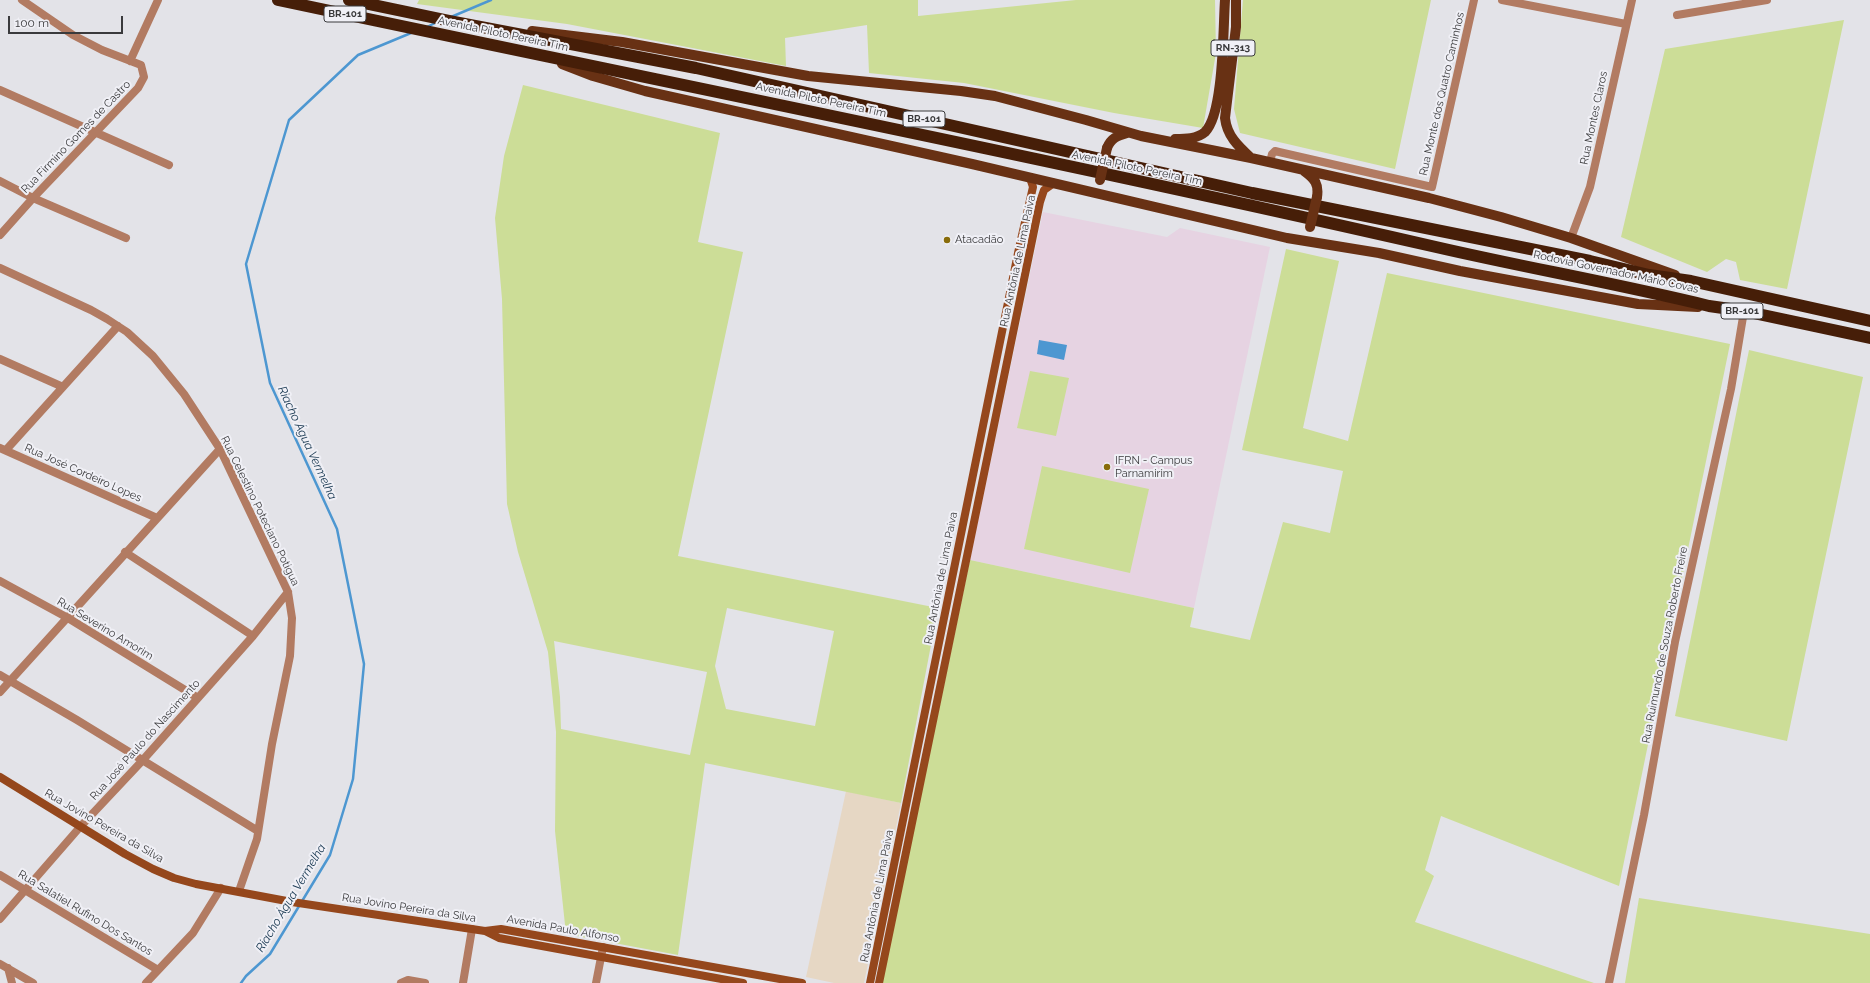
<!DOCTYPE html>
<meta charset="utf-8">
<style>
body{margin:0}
#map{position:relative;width:1870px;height:983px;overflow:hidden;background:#e3e3e8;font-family:Raleway,sans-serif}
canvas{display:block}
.scale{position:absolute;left:8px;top:16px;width:115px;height:18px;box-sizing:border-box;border:2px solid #3a3a3c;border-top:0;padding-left:5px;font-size:12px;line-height:14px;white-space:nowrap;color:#3a3a3c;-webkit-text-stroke:3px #f0f0f6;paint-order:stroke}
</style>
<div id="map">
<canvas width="1870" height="983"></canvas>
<div class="scale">100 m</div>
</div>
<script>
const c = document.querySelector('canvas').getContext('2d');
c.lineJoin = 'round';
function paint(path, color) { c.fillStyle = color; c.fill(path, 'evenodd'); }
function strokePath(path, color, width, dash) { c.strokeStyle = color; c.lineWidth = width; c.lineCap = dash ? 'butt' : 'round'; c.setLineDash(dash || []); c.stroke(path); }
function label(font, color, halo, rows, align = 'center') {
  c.font = font + ' Raleway,sans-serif'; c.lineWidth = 4; c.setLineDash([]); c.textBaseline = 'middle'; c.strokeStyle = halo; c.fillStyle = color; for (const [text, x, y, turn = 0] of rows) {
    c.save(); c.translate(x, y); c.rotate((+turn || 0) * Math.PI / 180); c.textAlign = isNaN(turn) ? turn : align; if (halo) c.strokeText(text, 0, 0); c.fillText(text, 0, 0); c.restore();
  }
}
paint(new Path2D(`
 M846,791L901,803L864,983H834L806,977Z`), '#e6d7c4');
paint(new Path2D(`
 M1043,212L1167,237L1180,228L1270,247L1194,608L970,560Z`), '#e6d3e2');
paint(new Path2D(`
 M419,0H918V16L1076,0H1215L1216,53L1203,128L1114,113L964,83L869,73L867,25L785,38L786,66L567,24L417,4Z
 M1243,0H1431L1395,169L1240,133L1234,109Z
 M1844,20L1787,289L1740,280L1736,262L1726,259L1707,272L1621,237L1665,49Z
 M523,85L720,133L698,242L743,252L678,556L938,608L901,803L705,763L678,955L566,934L555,831L556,732L548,652L518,552L507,504L502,299L495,218L504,156ZM727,608L834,631L815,726L726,709L715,666ZM554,641L707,672L690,755L561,729L560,697Z
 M1286,249L1339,261L1303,428L1348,441L1387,273L1730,344L1619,886L1441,816L1425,870L1434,876L1415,922L1594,983H882L970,560L1194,608L1190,627L1250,640L1283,522L1330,533L1343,471L1242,450Z
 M1749,350L1863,377L1787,741L1675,716Z
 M1030,371L1069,378L1056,436L1017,428Z
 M1042,466L1149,489L1130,573L1024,549Z
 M1639,898L1870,934V983H1625Z`), '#ccdd97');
paint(new Path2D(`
 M1039,340L1067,345L1064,360L1037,354Z`), '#4d97d1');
strokePath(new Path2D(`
 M451,17L491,0
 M427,27L437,22
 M241,983L246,976L270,954L330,855L353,779L364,664L337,529L270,383L246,264L289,120L358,55L411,33`), '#4d97d1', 2.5);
strokePath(new Path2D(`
 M1502,0L1626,24
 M1677,15L1767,0
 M130,61L158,0
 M0,90L169,165
 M1270,162L1272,154L1275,151L1279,152L1432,187L1474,0
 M0,181L33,198L126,238
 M0,235L33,198L138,88L144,77L141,65L102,50L73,35L22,0
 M1571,238L1590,187L1632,0
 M0,268L91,310L107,319L127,332L153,356L184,394L220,449L288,592L292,618L290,656L272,744L257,839L239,891
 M0,359L63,387
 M0,448L157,518
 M6,450L118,326
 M125,552L253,636
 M0,581L68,618L198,698
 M0,675L77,720L258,831
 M0,692L220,449
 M0,875L158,970
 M0,919L80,827L142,761L253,636L288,592
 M0,964L33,983
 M8,968L12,983
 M146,983L193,933L221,888
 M401,983L408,980L425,983
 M463,983L472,929
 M596,983L603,947
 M1609,983L1644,815L1675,642L1731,389L1744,311`), '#b27b62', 8);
strokePath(new Path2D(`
 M0,777L125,854L153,869L174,878L196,884L292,902L485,931L499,938L531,944L743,983
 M485,931L501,929L802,983
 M870,983L1018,253L1033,187L1030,178
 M879,983L1040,202L1044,190L1054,183`), '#95471c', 8);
strokePath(new Path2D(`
 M1236,0V27L1225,118C1227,136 1238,146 1251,158
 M532,31L622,42L808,76L961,91L995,96L1086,120L1141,136L1251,158L1429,198L1501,217L1571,238L1675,275
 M562,64L593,76L645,91L972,164L1287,238L1379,253L1460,271L1638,304L1698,307
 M1175,139C1185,139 1197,139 1205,132C1224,114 1223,28 1225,0
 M1107,148C1111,138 1117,136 1127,133
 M1304,171C1315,179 1319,184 1317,197`), '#683114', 10);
strokePath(new Path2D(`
 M278,0C664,82 1051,159 1436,247C1527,268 1619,284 1709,306L1744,311L1870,338
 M349,0L450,21L696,68L1252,193L1590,261L1649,275L1691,281L1870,321`), '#461e08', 12);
strokePath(new Path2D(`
 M1100,180L1107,148
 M1310,227L1317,197`), '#683114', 10);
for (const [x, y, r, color] of [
 [947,240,4,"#886c0a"],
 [1107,467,4,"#886c0a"]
]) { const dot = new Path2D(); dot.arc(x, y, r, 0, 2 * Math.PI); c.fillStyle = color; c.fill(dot); strokePath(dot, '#f0f0f6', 1.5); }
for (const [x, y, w] of [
 [345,14,42],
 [1233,48,44],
 [924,119,42],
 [1742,311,42]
]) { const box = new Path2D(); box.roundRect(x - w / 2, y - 8, w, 16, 3); c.fillStyle = '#f0f0f6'; c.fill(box); strokePath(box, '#3a3a3c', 1); }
label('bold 10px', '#3a3a3c', null, [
 ["BR-101",345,14],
 ["RN-313",1233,48],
 ["BR-101",924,119],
 ["BR-101",1742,311]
]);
label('11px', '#3a3a3c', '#f0f0f6', [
 ["Avenida Piloto Pereira Tim",503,34,12],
 ["Rua Monte dos Quatro Caminhos",1442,94,-77],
 ["Avenida Piloto Pereira Tim",821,100,12],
 ["Rua Montes Claros",1594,118,-78],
 ["Rua Firmino Gomes de Castro",76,137,-46],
 ["Avenida Piloto Pereira Tim",1137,168,12],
 ["Rua Antônia de Lima Paiva",1018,261,-78],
 ["Rodovia Governador Mário Covas",1616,272,12],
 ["Rua José Cordeiro Lopes",83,473,24],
 ["Rua Celestino Poteciano Potigua",260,511,64],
 ["Rua Antônia de Lima Paiva",941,578,-79],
 ["Rua Severino Amorim",105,629,31],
 ["Rua Ruimundo de Souza Roberto Freire",1665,645,-79],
 ["Rua José Paulo do Nascimento",145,740,-48],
 ["Rua Jovino Pereira da Silva",104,826,30],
 ["Rua Antônia de Lima Paiva",877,896,-79],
 ["Rua Jovino Pereira da Silva",409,908,9],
 ["Rua Salatiel Rufino Dos Santos",85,913,31],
 ["Avenida Paulo Alfonso",563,929,10]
]);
label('11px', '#3a3a3c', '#f0f0f6', [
 ["Atacadão",955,240],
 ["IFRN - Campus",1115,461],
 ["Parnamirim",1115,474]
], 'left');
label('italic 12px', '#193851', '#f0f0f6', [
 ["Riacho Água Vermelha",307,443,65],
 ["Riacho Água Vermelha",291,898,-59]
]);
</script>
